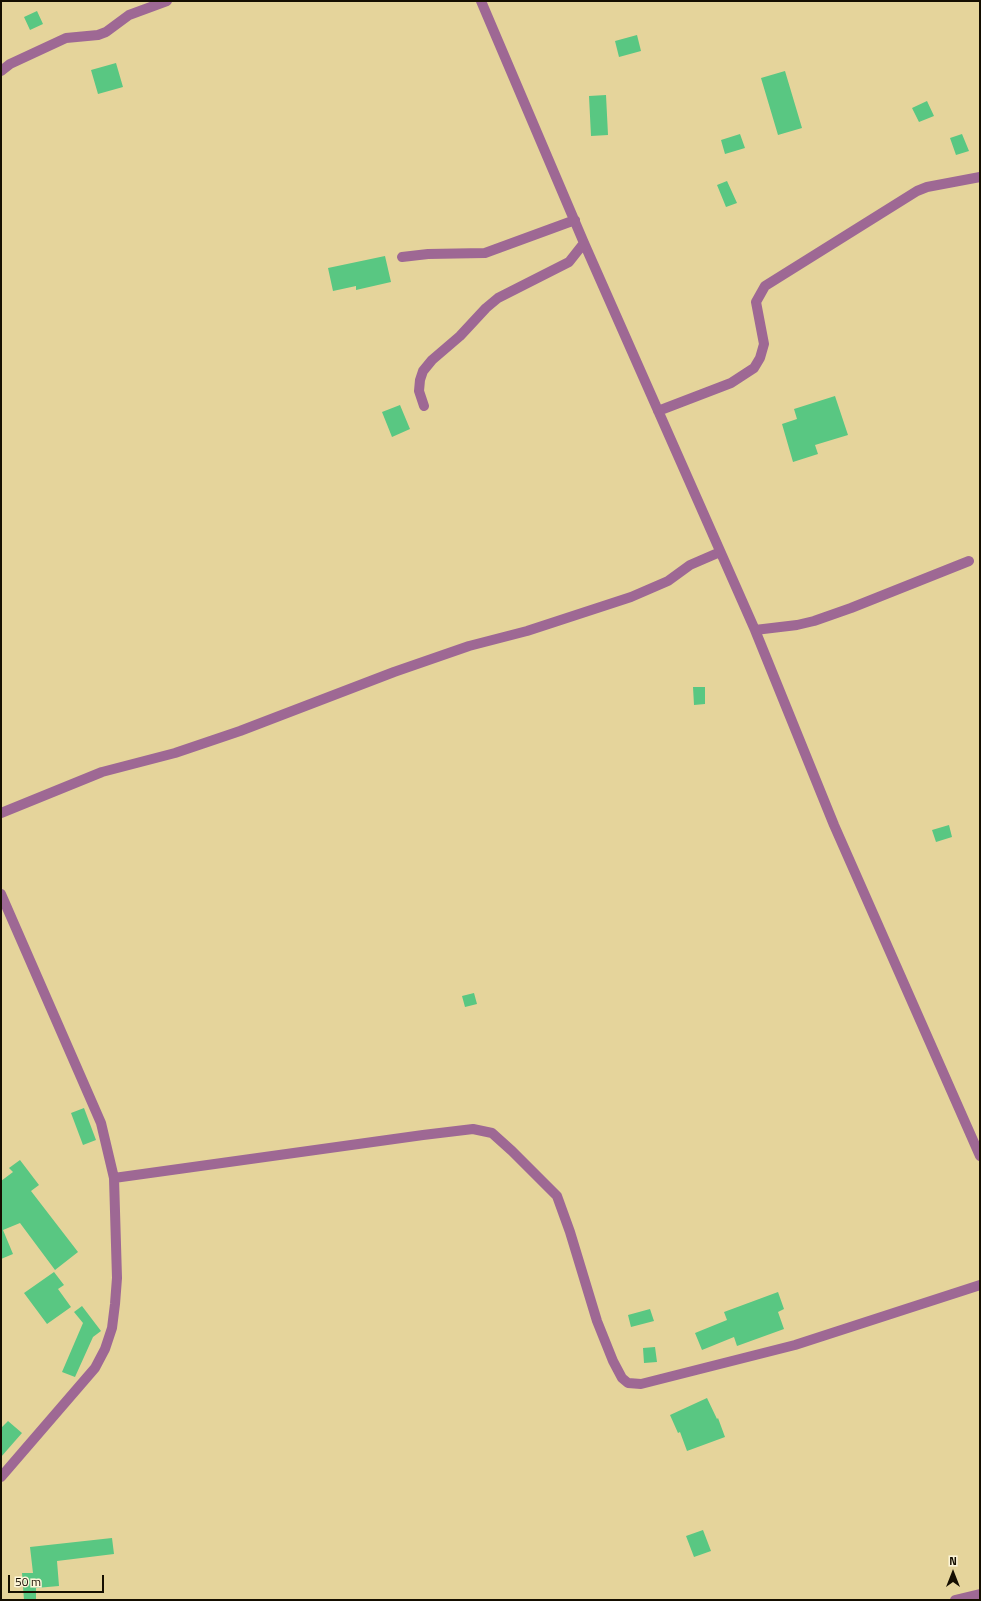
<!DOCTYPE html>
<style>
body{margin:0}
#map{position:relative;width:981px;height:1601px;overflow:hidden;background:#e5d49b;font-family:"Titillium Web",sans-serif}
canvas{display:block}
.frame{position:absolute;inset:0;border:2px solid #150e00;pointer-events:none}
.north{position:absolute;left:933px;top:1553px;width:40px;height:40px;-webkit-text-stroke:3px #fef6d9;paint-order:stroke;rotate:0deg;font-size:11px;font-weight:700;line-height:16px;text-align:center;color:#150e00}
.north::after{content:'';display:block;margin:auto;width:14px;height:18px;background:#150e00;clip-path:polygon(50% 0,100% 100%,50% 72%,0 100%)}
.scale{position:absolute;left:8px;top:1575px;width:96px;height:18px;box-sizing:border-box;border:2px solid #150e00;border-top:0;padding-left:5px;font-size:12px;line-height:14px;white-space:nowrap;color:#150e00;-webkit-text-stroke:3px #fef6d9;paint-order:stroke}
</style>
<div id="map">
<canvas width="981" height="1601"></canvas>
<div class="frame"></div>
<div class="north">N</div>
<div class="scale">50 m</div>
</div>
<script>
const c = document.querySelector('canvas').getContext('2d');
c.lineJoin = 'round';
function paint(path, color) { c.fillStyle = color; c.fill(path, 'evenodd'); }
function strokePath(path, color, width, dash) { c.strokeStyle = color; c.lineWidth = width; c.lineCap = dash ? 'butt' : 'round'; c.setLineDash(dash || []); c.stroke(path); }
paint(new Path2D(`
 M37,11L43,24L30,30L24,17Z
 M637,35L641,51L619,57L615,41Z
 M116,63L123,87L98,94L91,70Z
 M785,71L802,128L778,135L761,78Z
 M606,95L608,135L591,136L589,96Z
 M927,101L934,116L919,122L912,108Z
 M740,134L745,148L725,154L721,140Z
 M962,134L969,151L956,155L950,138Z
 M727,181L737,203L726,207L717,185Z
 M385,256L391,282L356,290V286L333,291L328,268Z
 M835,396L848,435L815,445L818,454L793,462L782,424L797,419L794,409Z
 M400,405L410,429L392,437L382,412Z
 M693,687H705V704L694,705Z
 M949,825L952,837L936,842L932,830Z
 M474,993L477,1004L465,1007L462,996Z
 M84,1108L96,1140L83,1145L71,1113Z
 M20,1160L39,1185L31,1191L78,1252L55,1270L20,1223L3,1230L13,1254L1,1259V1181L13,1172L9,1168Z
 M54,1272L64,1285L58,1289L71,1307L47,1324L24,1293Z
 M778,1292L784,1309L778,1312L784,1329L737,1346L734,1337L702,1350L695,1333L727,1320L724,1312Z
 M82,1306L101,1331L93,1337L75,1377L62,1372L83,1323L74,1312Z
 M650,1309L654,1321L631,1327L628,1315Z
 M655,1347L657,1362L644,1363L643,1348Z
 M707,1398L717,1419L718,1418L725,1437L687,1451L680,1432L678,1433L670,1415Z
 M8,1421L22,1433L1,1457V1428Z
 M703,1530L711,1551L694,1557L686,1536Z
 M112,1538L114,1554L57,1561L59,1586L36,1588V1600H24L22,1573H33L30,1547Z`), '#59c782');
strokePath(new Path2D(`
 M481,1L584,243L755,630L834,825L980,1156
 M1,71L10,64L66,38L98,35L106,32L129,15L167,1
 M402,257L428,254L485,253L575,220
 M424,406L419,391L420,380L423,371L432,360L460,336L486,308L498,298L569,262L584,243
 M658,411L731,383L754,368L760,358L764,344L756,302L765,286L917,191L927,187L980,177
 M755,630L797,625L814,621L851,608L969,561
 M1,813L102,772L175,753L240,731L394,672L469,646L527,631L631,597L668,581L690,565L720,552
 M1,894L101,1123L114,1178L117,1278L115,1304L112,1328L105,1349L95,1368L1,1477
 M114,1178L423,1135L473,1129L492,1133L512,1151L557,1196L570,1232L597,1321L613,1361L622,1378L628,1383L641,1384L795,1345L980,1285
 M955,1600L980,1594`), '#9e6894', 10);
</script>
